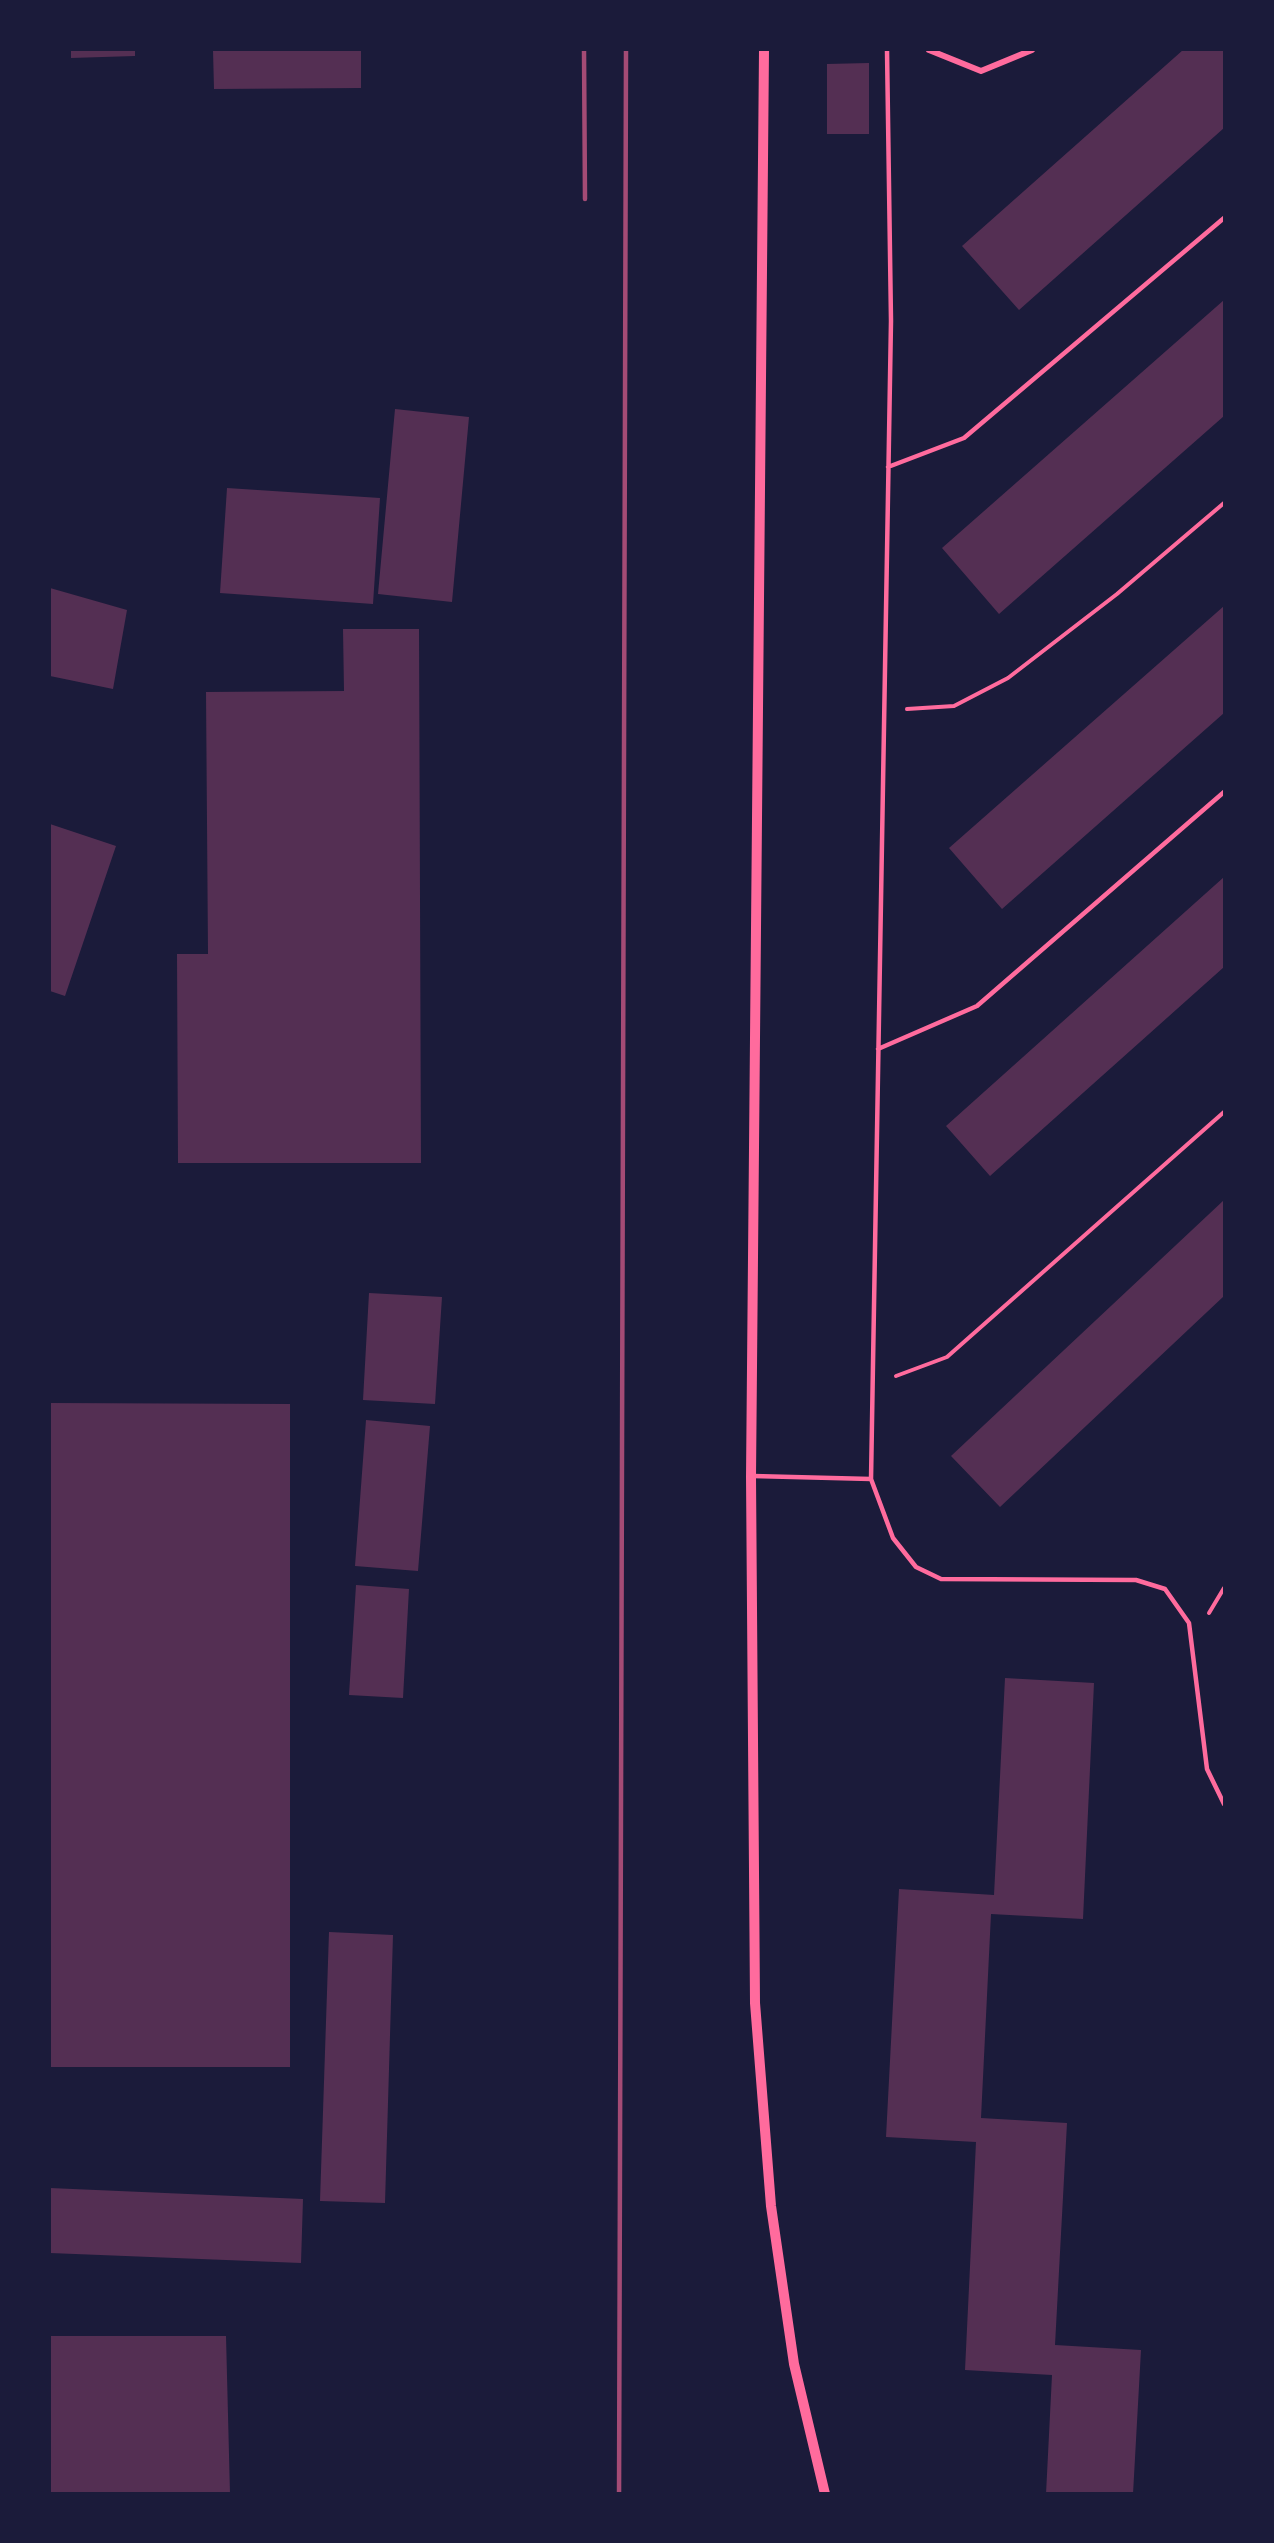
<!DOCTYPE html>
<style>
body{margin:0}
#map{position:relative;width:1274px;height:2543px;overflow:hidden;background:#1b1b3a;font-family:"Crimson Pro",serif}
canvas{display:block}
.frame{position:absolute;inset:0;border:51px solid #1b1b3a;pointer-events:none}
</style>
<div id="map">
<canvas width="1274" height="2543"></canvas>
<div class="frame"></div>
</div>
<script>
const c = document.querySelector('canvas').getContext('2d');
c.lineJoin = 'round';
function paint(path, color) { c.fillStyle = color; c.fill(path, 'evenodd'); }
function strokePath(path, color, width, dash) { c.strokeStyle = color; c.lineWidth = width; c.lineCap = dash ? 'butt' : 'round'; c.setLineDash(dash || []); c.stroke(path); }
paint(new Path2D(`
 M71,50H135V56L71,58Z
 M213,50H361V88L214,89Z
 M1183,50H1224V128L1019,310L962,246Z
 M869,63V134H827V64Z
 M1224,300V416L999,614L942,548Z
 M395,409L469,417L452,602L378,594Z
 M227,488L380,498L373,604L220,593Z
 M50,588L127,610L113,689L50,676Z
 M1224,606V713L1002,909L949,848Z
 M343,629H419L421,1163H178L177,954H208L206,692L344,691Z
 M50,824L116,846L65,996L50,991Z
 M1224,877V967L990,1176L946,1126Z
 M1224,1200V1296L1000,1507L951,1456Z
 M369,1293L442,1297L435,1404L363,1400Z
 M50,1403L290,1404V2067H50Z
 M366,1420L430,1426L418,1571L355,1566Z
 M356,1585L409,1589L403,1698L349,1695Z
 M1005,1678L1094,1683L1083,1919L991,1914L981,2118L1067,2123L1055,2345L1141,2350L1133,2494H1046L1052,2375L965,2370L976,2142L886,2137L899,1889L994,1895Z
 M329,1932L393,1935L385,2203L320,2201Z
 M50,2188L303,2199L301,2263L50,2253Z
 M50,2336H226L230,2494H50Z`), '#542f53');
strokePath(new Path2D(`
 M907,709L954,706L1008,678L1117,594L1224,503
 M896,1376L947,1357L1224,1112
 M1209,1613L1224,1588`), '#ff6b9d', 4);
strokePath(new Path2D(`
 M888,467L964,438L1224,218
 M878,1049L977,1006L1224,792
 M753,1476L871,1479L893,1538L916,1567L941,1579L1136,1580L1165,1589L1189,1623L1207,1769L1224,1804
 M871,1479L891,321L887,50`), '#ff6b9d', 4.5);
strokePath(new Path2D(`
 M929,50L981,71L1032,50`), '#ff6b9d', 6);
strokePath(new Path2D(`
 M764,50L751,1476L755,2003L771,2206L794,2364L825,2494`), '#ff6b9d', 10);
strokePath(new Path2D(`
 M584,50L585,199
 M619,2494L626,50`), '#a44b75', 4.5);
</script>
